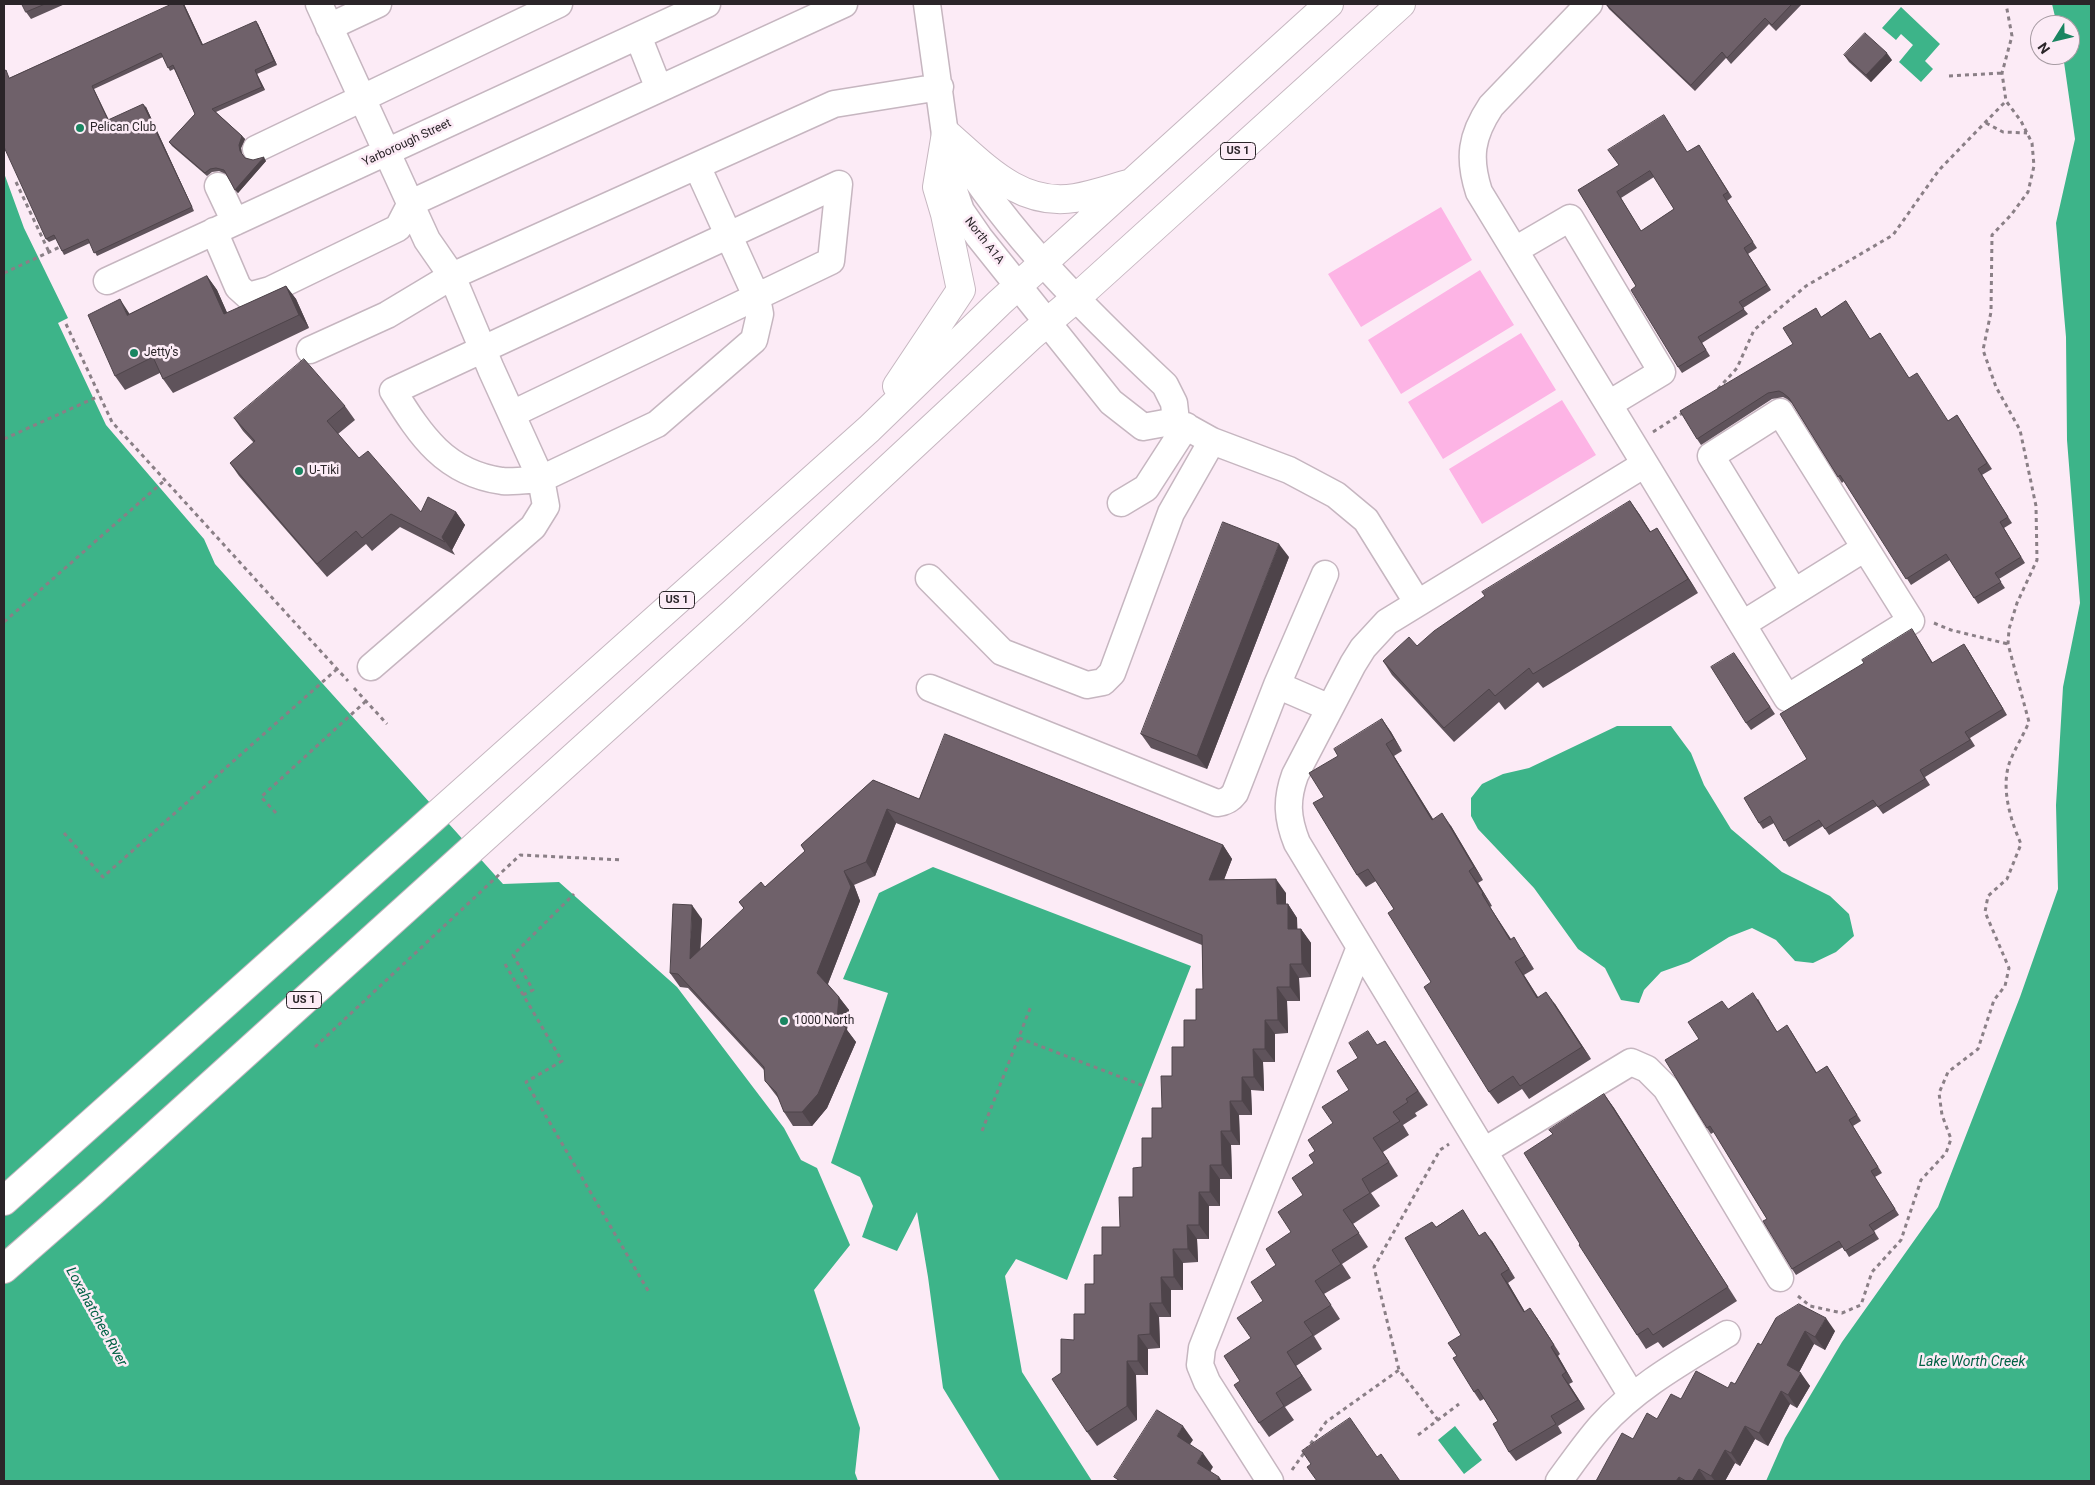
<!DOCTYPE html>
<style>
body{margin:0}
#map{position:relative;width:2095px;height:1485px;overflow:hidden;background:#fcebf6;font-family:Roboto,sans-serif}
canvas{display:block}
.frame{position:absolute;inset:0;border:5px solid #2b2529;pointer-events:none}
.north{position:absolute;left:2030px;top:15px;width:50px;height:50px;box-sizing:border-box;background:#fcebf6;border:1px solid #a89ca4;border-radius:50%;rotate:234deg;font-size:14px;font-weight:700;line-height:20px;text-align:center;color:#2b2529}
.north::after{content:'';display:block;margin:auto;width:18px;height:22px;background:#1a8561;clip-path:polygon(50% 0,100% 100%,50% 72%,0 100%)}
</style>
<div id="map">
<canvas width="2095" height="1485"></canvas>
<div class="frame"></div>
<div class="north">N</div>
</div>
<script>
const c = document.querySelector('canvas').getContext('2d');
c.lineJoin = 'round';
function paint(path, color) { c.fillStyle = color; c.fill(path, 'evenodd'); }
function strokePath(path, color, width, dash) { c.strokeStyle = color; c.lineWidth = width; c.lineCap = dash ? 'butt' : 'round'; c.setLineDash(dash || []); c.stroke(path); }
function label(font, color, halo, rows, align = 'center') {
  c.font = font + ' Roboto,sans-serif'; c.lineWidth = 5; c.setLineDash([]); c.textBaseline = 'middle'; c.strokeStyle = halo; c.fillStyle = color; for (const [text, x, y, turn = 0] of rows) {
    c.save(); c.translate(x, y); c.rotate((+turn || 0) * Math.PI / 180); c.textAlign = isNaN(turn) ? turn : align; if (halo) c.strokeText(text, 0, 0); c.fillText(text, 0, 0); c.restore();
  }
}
paint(new Path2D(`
 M1441,207L1472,260L1361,327L1328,274Z
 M1480,270L1514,325L1401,394L1368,340Z
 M1521,333L1556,390L1443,459L1408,402Z
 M1562,400L1596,455L1482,524L1449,469Z`), '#fdb4e5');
paint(new Path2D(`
 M2052,4H2091V1481H1766L1785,1438L1842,1342L1938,1207L2020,997L2058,889L2056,805L2063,687L2080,603L2067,440L2066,337L2056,223L2075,139L2063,55H2070V25H2057Z
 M1901,7L1940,44L1925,61L1933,69L1921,82L1899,62L1913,45L1901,34L1896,40L1882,28Z
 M4,173L24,228L68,318L58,323L106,425L204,539L215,564L503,884L559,882L677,987L784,1128L801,1160L817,1168L850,1245L814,1290L860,1428L855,1473L858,1481H4Z
 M1617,726H1671L1691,753L1704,785L1731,829L1782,872L1830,896L1849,914L1854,936L1836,952L1813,963L1795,961L1776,940L1752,928L1729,937L1689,962L1661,972L1644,990L1639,1003L1621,1000L1605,968L1578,949L1534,888L1478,829L1471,816V798L1482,784L1503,774L1529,768Z
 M933,867L1191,966L1067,1280L1016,1259L1005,1276L1022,1372L1092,1481H1000L943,1388L928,1277L917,1212L897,1251L862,1237L873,1206L860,1177L831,1163L888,993L843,979L879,893Z
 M1455,1426L1482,1460L1464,1474L1438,1440Z`), '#3db489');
const minor = new Path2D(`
 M319,4L427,240L452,276L491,369L541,479L657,424L754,340L760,314L757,298L697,166
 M927,4L952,185L961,211L979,237L1111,402L1143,427L1176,421L1212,441L1289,470L1336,495L1366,520L1417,602
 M329,27L378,4
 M638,36L659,89
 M953,144C1009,235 1087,312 1165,385L1174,403L1176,421
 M256,149L559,4
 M218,186L235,222
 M214,231L238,287L248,296L270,290L398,228L411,203L844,4
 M1515,250L1570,218L1662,372L1609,404
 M107,281L707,4
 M310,350L387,315L452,276L834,104L940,87
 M1645,464L1787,698L1911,621L1780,412L1711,456L1794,592
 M1121,503L1146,488L1186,426
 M929,578L1002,652L1087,685L1103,682L1112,673L1171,513L1212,441
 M1743,624L1865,548
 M371,667L533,527L546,506L541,479C528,480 514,482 502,481C445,473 421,436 393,391L839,184L831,261L512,414
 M1277,685L1330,708
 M930,688L1217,803C1225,802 1230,800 1235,793L1277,685L1325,574
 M1360,947L1632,1396
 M1484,1151L1631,1062L1647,1069L1666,1088L1780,1278
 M1270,1481L1207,1382L1200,1365L1202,1348L1360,947L1297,843C1287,818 1286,800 1295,775L1353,664L1363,648L1387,622L1645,464L1479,192C1468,158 1471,136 1491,106L1589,4
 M1559,1481C1573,1462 1586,1443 1601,1426C1636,1387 1683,1361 1727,1334`);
const major = new Path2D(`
 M946,133C984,166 1020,207 1075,198C1093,195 1110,189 1128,184
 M897,386L961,290L945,214L937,187L946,133
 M4,1201L869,429L999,303L1329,4
 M4,1269L91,1193L732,614L1031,336L1075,299L1401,4`);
strokePath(minor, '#c6b6c0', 29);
strokePath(major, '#c6b6c0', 30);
strokePath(new Path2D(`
 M1949,76L2002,73
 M1986,123L2003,132L2027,133
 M16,182L49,252
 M4,273L60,247
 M66,324L112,422L348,681
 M1718,389L1737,368L1754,330L1806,286L1893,235L1939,170L2006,101
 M1653,432L1684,412
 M4,439L99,396
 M4,622L165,480
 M1934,623L1951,630L2008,644
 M354,688L387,724
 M276,813L261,797L366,701
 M64,833L103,877L337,669
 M505,964L562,1061L526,1082L650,1294
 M523,995L533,990L513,955L574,894
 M1019,1038L1144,1086
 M315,1047L520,855L623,860
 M982,1131L1031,1006
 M1798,1296L1810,1306L1842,1313L1861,1305L1872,1272L1901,1240L1921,1180L1946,1153L1951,1139L1942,1115L1939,1093L1948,1072L1978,1049L1994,1000L2005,986L2009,968L1985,912L1988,896L2007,879L2021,844C2011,821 2001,790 2009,764C2014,750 2023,736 2029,722L2008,644L2009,629L2017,603L2037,560L2036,506L2020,430L1996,387L1983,350L1991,312L1992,235L2011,215L2028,192L2034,166L2032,143L2021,121L2006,101L2002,73L2012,36L2006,4
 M1438,1420L1399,1370L1374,1267L1440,1150L1449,1144
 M1418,1435L1459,1404
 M1292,1470L1326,1422L1399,1370`), '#8a7f86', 3, [4, 4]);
strokePath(minor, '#fff', 26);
strokePath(major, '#fff', 28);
paint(new Path2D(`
 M22,4H65L31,19L26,12Z
 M184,4L203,45L258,24L277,65L257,74L265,90L216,112L242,136L245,139L241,148L242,154L245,158L253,160L266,161L238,193L226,174L219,171L212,172L207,176L172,146L169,142L195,114L174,69L170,71L163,57L94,89L109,120L146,107L194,211L97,256L90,243L64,255L56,239L49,242L46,239L9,74L10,78Z
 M1606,4H1802L1776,31L1769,24L1731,64L1726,58L1695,91L1609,9Z
 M1844,55L1892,60L1871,82L1849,62Z
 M1699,145L1732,197L1727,201L1757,248L1748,254L1771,290L1743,308L1748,314L1702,343L1710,356L1682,373L1678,367L1636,286L1578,190L1688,152ZM1654,177L1674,209L1641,231L1621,198Z
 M207,276L217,290L227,313L286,286L296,299L309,328L173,393L163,379L160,373L125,390L115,376L130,314Z
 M1846,301L1870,339L1880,333L1909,378L1948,421L1957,415L1992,469L1982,475L2012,523L2004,528L2025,563L1999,579L2005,588L1978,604L1950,560L1911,585L1844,481L1842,483L1838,477L1792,403L1787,399L1783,397L1772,399L1701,445L1697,439L1821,317Z
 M345,406L355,420L338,434L359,458L421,512H456L465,525L452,550L455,555L400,527L372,551L366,544L327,577L239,476L230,463L254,443L243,431L234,418Z
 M1630,501L1651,532L1657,528L1666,542L1698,593L1543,688L1538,682L1505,710L1499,702L1454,742L1392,675L1383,661L1417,646Z
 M1289,557L1207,769L1151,748L1141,734Z
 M1916,636L1933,663L1968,650L2007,715L1970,738L1975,746L1925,777L1930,785L1883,814L1877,806L1829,835L1823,826L1789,847L1774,823L1763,829L1759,823L1807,759Z
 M1739,660L1775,714L1751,730L1746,723Z
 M1382,719L1391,732L1402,751L1394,756L1433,819L1451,826L1483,880L1478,883L1492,906L1490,907L1511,939L1522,950L1534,969L1524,975L1538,997L1555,1004L1591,1059L1529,1099L1522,1089L1498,1104L1489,1092L1431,982L1394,909L1376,881L1366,887L1357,875L1324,797L1338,756Z
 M873,780L919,799L1223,845L1232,859L1224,879L1286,893V904H1288L1297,918V929H1301L1311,943V977L1299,978L1300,1001H1287L1288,1033L1275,1034V1062H1263L1264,1091L1251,1090L1252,1115H1239L1240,1145H1231L1232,1179H1220V1206H1209V1239H1197L1198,1262L1183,1263V1290H1171V1317H1159L1160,1348L1148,1349V1375H1136L1137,1420L1097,1446L1087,1432L1061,1373L1085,1314L1102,1255L1120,1227L1133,1197L1172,1076L1196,1020L1203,989L1202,945L896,823L875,876L854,885L860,901L828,984L849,1010L847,1030L856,1042L827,1108L812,1126H793L784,1112L779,1099L775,1094L765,1081L764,1070L688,988L680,987L670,973L702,919L700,949L744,909L739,902L765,887L805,851L801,845Z
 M1758,999L1777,1032L1791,1031L1817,1073L1827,1066L1831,1072L1861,1121L1853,1126L1882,1173L1875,1177L1899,1215L1874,1231L1879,1239L1849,1257L1843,1247L1796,1275L1792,1269L1767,1219L1714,1132L1711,1134L1707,1128L1699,1039L1728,1009Z
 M1385,1041L1428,1105L1415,1113L1417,1116L1403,1125L1409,1135L1383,1152L1398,1176L1371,1193L1380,1206L1353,1224L1368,1247L1342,1264L1351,1278L1324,1294L1340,1319L1314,1336L1322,1349L1296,1366L1312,1390L1285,1407L1294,1420L1269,1437L1259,1423L1240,1381L1251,1338L1276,1265L1291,1232L1314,1163L1315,1151L1333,1123L1378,1045Z
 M1604,1094L1614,1108L1737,1301L1663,1348L1658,1342L1646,1349L1637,1335L1580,1244Z
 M1463,1210L1479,1236L1492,1241L1515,1278L1508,1283L1525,1312L1537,1318L1560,1354L1558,1356L1573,1382L1569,1384L1585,1409L1558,1426L1562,1433L1516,1461L1509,1452L1498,1421L1484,1399L1480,1401L1474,1392L1457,1356L1461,1335L1436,1227Z
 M1776,1318L1835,1331L1825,1350L1814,1344L1799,1372L1810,1386L1797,1408L1790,1404L1768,1446L1755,1439L1740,1466L1735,1463L1725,1481H1596L1633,1439L1681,1399L1728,1388L1735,1384L1761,1345Z`), '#5f535b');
paint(new Path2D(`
 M183,4H184L205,49L202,45Z
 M256,21L258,24L277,65L274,61Z
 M1887,53L1892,60L1871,82L1866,75Z
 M255,70L265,90L262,87Z
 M143,104L146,107L194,211L192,207Z
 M242,136L245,139L241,148L242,155L240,151L239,145Z
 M264,157L266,161L238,193L235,190Z
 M207,276L217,290L234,328L224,314Z
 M286,286L296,299L309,328L299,315Z
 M120,299L129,313L137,329L127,315Z
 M1630,501L1640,515L1659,546L1650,532Z
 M456,512L465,525L452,550L455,555L442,537Z
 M1657,528L1666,542L1698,593L1688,579Z
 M1279,544L1289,557L1207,769L1197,756Z
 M1964,644L1968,650L2007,715L2003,709Z
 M1382,719L1391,732L1402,751L1394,739Z
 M1386,744L1394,756L1441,832L1432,820Z
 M887,809L896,823L875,876L866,862Z
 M1442,813L1451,826L1483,880L1474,867Z
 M1223,845L1232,859L1219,893L1209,880Z
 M844,871L854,885L860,901L827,986L817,973Z
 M1469,871L1478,883L1492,906L1483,893Z
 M1276,879L1286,893V918L1277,904Z
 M1482,894L1490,907L1519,952L1510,940Z
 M1288,904L1297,918L1298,943L1288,929Z
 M692,905L702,919L699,973L690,959Z
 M1301,929L1311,943V977L1302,964Z
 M1514,937L1522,950L1534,969L1525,956Z
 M1515,962L1524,975L1546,1010L1537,998Z
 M1290,964L1299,978L1300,1001L1290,987Z
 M1277,987L1287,1001L1288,1033L1278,1020Z
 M1546,992L1555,1004L1591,1059L1582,1047Z
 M839,997L849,1010L847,1030L856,1042L827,1108L812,1126L802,1112L837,1019Z
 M1265,1020L1275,1034V1062L1265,1049Z
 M1253,1049L1263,1062L1264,1091L1254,1077Z
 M1242,1077L1251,1090L1252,1115L1242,1101Z
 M1604,1094L1614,1108L1737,1301L1728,1287Z
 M1230,1101L1239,1115L1240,1145L1231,1131Z
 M1221,1131L1231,1145L1232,1179L1222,1165Z
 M1210,1165L1220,1179V1206L1210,1192Z
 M1199,1192L1209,1206V1239L1199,1225Z
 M1187,1225L1197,1239L1198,1262L1188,1249Z
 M1485,1232L1492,1241L1515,1278L1509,1269Z
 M1173,1249L1183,1263V1290L1174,1277Z
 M1501,1274L1508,1283L1531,1322L1524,1312Z
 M1161,1277L1171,1290V1317L1162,1303Z
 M1150,1303L1159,1317L1160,1348L1150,1334Z
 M1530,1308L1537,1318L1560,1354L1554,1345Z
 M1826,1318L1835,1331L1825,1350L1815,1337Z
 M1805,1331L1814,1344L1796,1378L1787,1365Z
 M1138,1335L1148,1349V1375L1138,1361Z
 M1551,1347L1558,1356L1573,1382L1566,1372Z
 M1287,1352L1296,1366L1312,1390L1302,1376Z
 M1127,1361L1136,1375L1137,1420L1127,1406Z
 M1801,1373L1810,1386L1797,1408L1788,1395Z
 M1562,1375L1569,1384L1585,1409L1578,1400Z
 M1781,1391L1790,1404L1768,1446L1759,1433Z
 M1183,1426L1193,1440L1186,1450L1177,1436Z
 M1745,1426L1755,1439L1740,1466L1731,1453Z
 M1725,1450L1735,1463L1725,1481H1715L1711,1476Z
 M1203,1453L1213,1467L1207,1477L1197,1463Z
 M1699,1469L1707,1481H1692Z
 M1219,1477L1222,1481H1217Z
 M1679,1477L1682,1481H1676Z`), '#4e444a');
const building = new Path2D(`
 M22,4H45L26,12Z
 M172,4H183L202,45L256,21L274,61L255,70L262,87L212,109L242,136L239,145L240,151L245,158L253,160L264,157L235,190L224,170L216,168L210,169L205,173L169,142L195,114L173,65L168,68L161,53L92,86L108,120L143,104L192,207L94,253L88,239L62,251L54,235L46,239L4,147V71L6,70L9,78Z
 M1606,4H1792L1772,25L1765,18L1727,58L1722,52L1691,85Z
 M1865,33L1887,53L1866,75L1844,55Z
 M1664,115L1687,152L1699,145L1728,192L1723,195L1753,242L1744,248L1767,285L1739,302L1744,309L1698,337L1706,350L1678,367L1631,290L1636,286L1578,190L1619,165L1608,150ZM1650,171L1674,209L1641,231L1617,192Z
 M207,276L224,314L286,286L299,315L163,379L153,357L115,376L88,315L120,299L127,315Z
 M1846,301L1870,339L1880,333L1909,378L1917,373L1948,421L1957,415L1987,463L1978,469L2008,517L2000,522L2021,557L1995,573L2001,582L1974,598L1946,554L1906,579L1840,475L1838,477L1789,398L1783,393L1779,391L1768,393L1697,439L1680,411L1793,344L1783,328L1816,308L1821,317Z
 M304,359L345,406L327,421L359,458L368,451L421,512L428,497L456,512L442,537L445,542L391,514L362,538L356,531L317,564L230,463L255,441L234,418Z
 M1630,501L1650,532L1657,528L1688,579L1533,674L1529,668L1495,696L1489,689L1444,728L1383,661L1409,637L1417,646L1434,631L1485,596L1482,592Z
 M1223,522L1279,544L1197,756L1141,734Z
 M1912,629L1932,663L1964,644L2003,709L1965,732L1970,740L1920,770L1925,779L1878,807L1873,800L1825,829L1819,820L1784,841L1770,816L1759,823L1744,798L1807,759L1780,714L1864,663L1862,660Z
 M1734,653L1770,707L1746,723L1711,667Z
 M1382,719L1394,739L1386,744L1432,820L1442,813L1474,867L1469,871L1483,893L1482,894L1510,940L1514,937L1525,956L1515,962L1537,998L1546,992L1582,1047L1520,1086L1513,1076L1489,1092L1424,987L1431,982L1388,913L1394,909L1368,869L1357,875L1313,803L1324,797L1309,773L1338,756L1334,749Z
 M945,734L1223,845L1209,880L1276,879L1277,904H1288V929H1301L1302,964H1290V987H1277L1278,1020H1265V1049H1253L1254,1077H1242V1101H1230L1231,1131H1221L1222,1165H1210V1192H1199V1225H1187L1188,1249H1173L1174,1277H1161L1162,1303H1150V1334L1138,1335V1361H1127V1406L1087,1432L1052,1379L1061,1373V1339L1074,1340V1314H1085V1284H1094V1255H1102V1227H1120L1119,1197H1133V1168L1142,1167V1138H1152V1108H1162L1161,1076H1172V1047H1184V1020H1196V989H1203L1202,935L887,809L866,862L844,871L851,887L817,973L839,997L837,1019L846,1028L818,1094L802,1112H784L776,1092L765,1081L764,1067L678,974L670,973L673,904L692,905L690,959L744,908L739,902L761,882L765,887L805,851L801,845L873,780L919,799Z
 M1753,993L1777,1032L1787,1025L1816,1073L1827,1066L1857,1115L1849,1120L1878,1167L1871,1171L1895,1209L1869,1225L1875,1233L1845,1251L1839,1241L1792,1269L1763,1221L1767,1219L1710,1126L1707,1128L1665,1060L1699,1039L1688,1022L1722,1001L1728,1009Z
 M1368,1031L1377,1045L1385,1041L1418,1091L1406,1099L1408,1102L1393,1112L1400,1121L1373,1138L1389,1162L1362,1179L1370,1193L1343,1210L1359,1233L1332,1250L1341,1264L1315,1281L1331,1305L1304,1322L1313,1335L1287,1352L1302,1376L1276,1393L1284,1406L1259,1423L1234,1385L1240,1381L1224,1356L1251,1338L1237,1318L1263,1301L1251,1282L1276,1265L1266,1249L1291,1232L1278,1212L1303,1195L1292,1178L1314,1163L1309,1155L1315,1151L1308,1140L1333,1123L1322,1107L1349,1090L1337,1071L1358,1058L1349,1043Z
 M1604,1094L1728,1287L1653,1335L1648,1328L1637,1335L1579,1245L1580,1244L1524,1153L1553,1134L1549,1130Z
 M1463,1210L1479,1236L1485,1232L1509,1269L1501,1274L1524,1312L1530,1308L1554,1345L1551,1347L1566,1372L1562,1375L1578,1400L1551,1416L1556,1424L1509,1452L1493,1424L1498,1421L1478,1389L1474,1392L1453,1358L1457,1356L1448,1343L1461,1335L1405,1238L1432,1222L1436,1227Z
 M1799,1304L1826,1318L1815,1337L1805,1331L1787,1365L1801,1373L1788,1395L1781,1391L1759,1433L1745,1426L1731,1453L1725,1450L1711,1476L1699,1469L1692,1481H1686L1679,1477L1676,1481H1596L1622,1433L1633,1439L1647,1413L1657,1419L1671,1394L1681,1399L1696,1371L1728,1388L1731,1382L1735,1384L1758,1343L1761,1345L1776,1318Z
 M1157,1410L1183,1426L1177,1436L1203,1453L1197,1463L1219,1477L1217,1481H1120L1114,1477Z
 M1350,1418L1377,1457L1381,1454L1400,1481H1317L1307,1467L1311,1464L1302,1451Z`);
paint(building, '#6f616a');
strokePath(building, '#4e444a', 1);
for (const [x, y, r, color] of [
 [80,128,5,"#1a8561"],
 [134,353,5,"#1a8561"],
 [299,471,5,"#1a8561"],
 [784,1021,5,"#1a8561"]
]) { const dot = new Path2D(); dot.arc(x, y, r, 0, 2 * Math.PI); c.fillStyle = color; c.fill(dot); strokePath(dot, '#fcebf6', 2); }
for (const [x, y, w] of [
 [1238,151,35],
 [677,600,35],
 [304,1000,35]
]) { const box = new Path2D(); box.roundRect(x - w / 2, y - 8.5, w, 17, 4); c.fillStyle = '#fcebf6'; c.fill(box); strokePath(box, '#2b2529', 1); }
label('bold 11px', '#2b2529', null, [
 ["US 1",1238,151],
 ["US 1",677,600],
 ["US 1",304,1000]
]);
label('12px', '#2b2529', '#fcebf6', [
 ["Pelican Club",90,128],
 ["Jetty's",144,353],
 ["U-Tiki",309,471],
 ["1000 North",794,1021]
], 'left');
label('12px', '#2b2529', '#fcebf6', [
 ["Yarborough Street",407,143,-25],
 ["North A1A",984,241,52]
]);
label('italic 14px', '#006144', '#fcebf6', [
 ["Loxahatchee River",96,1317,61],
 ["Lake Worth Creek",1972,1362]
]);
</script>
